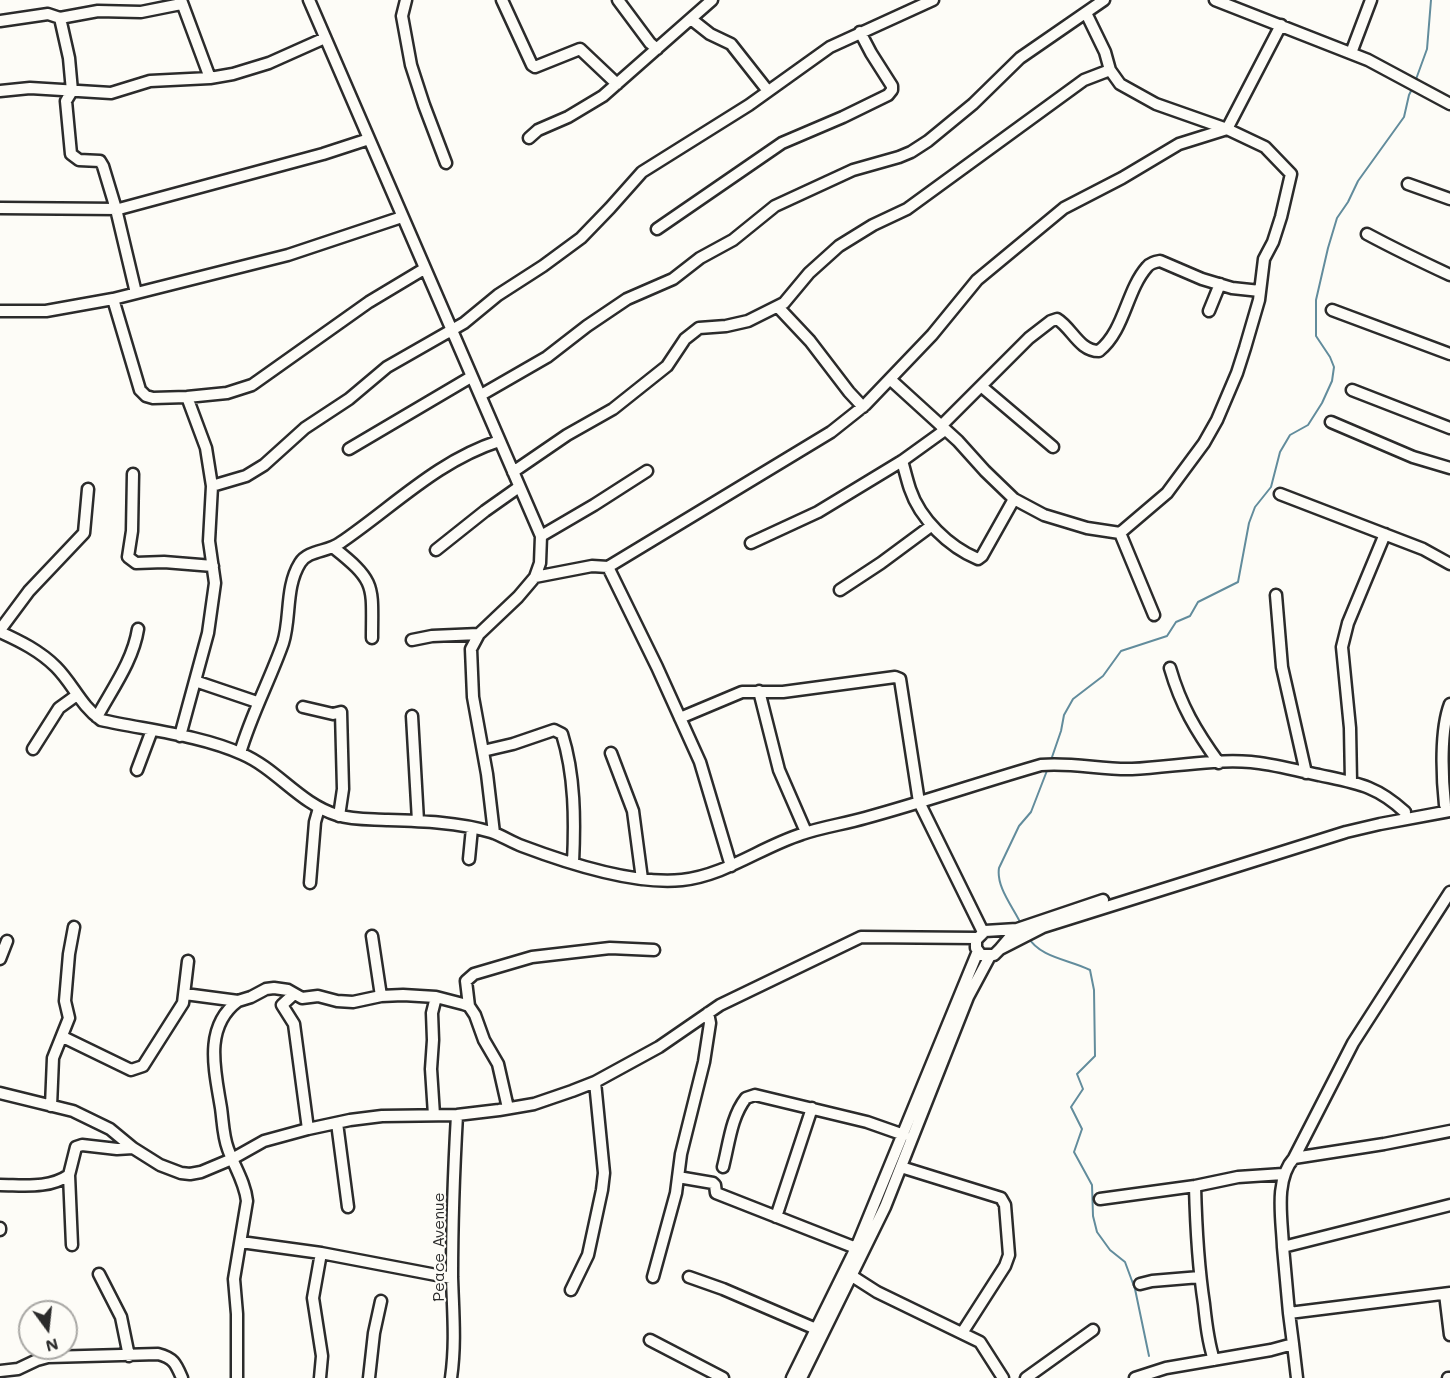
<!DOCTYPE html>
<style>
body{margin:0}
#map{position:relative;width:1450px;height:1378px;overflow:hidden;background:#fdfcf7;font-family:Mali,sans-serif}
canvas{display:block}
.north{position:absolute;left:18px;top:1300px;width:60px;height:60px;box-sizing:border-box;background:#fdfcf7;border:2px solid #a9a8a5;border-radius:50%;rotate:165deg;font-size:16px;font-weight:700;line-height:24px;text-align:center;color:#2b2b2b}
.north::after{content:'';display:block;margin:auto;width:21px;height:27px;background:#2b2b2b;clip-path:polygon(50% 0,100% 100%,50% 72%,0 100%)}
</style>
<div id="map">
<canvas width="1450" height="1378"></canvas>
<div class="north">N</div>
</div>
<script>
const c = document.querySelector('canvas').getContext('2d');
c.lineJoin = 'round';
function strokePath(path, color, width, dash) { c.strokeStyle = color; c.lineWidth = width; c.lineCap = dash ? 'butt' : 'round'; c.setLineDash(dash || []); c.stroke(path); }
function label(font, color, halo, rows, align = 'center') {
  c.font = font + ' Mali,sans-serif'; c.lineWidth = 4.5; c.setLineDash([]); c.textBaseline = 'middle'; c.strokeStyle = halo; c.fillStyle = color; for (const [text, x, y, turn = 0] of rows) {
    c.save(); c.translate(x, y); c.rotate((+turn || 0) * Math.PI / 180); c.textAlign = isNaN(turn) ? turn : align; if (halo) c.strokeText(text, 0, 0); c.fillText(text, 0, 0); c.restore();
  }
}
strokePath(new Path2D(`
 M1415,82L1427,49L1431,0
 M1051,760L1061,731L1064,715L1073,699L1103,676L1121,651L1167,636L1176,622L1190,616L1198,602L1238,582L1249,523L1255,507L1271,487L1280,452L1290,435L1308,425L1322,403L1332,381L1334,367L1330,357L1316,336V300L1328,248L1337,218L1348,202L1358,181L1404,117L1409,95L1413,87
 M1021,924C1013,907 996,887 999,868L1019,826L1031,812L1048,768
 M1028,937C1040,958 1071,960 1090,970L1094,990L1095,1056L1077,1074L1083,1089L1071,1107L1082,1129L1074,1152L1092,1185L1093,1216L1097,1232L1110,1250L1125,1262L1135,1289L1149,1356`), '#628c9c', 2);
const minor = new Path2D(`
 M181,0L210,78
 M309,0L541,536L540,563L535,577L518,597L479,634L471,649L473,697L487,774L494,833
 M406,0L402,16L411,65L424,105L446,163
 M502,0L532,65L535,67L580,49L617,84
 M618,0L650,43L657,49
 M1215,0L1368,60L1450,104
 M60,18L98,11L141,12L181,4
 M691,19L710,34L731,44L768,91
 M0,21L48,14L60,18L69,58L72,91L66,101L71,154L79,160L100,161L103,166L116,209L136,293
 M1351,53L1371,0
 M0,91L30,88L111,93L150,81L210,78L233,74L269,63L325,38
 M529,138L538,130L568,117L603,96L712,0
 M1408,184L1450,199
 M0,208L119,209L323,154L369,139
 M402,217L288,255L113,299L140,390L146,396L153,398L187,397L227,393L252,385L369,302L424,269
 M657,229L782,143L843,117L888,95L892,90V86L871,53L860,32
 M1367,234C1395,249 1422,262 1450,275
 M778,307L810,341L849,392L863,407
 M1332,310L1450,354
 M0,311H46L113,299
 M1209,311L1220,284
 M891,380L958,441L985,471L1014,499L1044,515L1087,528L1120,533L1167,493L1204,443L1217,420L1237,373L1245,348L1259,300L1264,259L1273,242L1281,217L1291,174L1265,147L1227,129L1156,104L1120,84L1110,70L1105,52L1086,13
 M981,386L1053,447
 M1352,390L1450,428
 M481,395L547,357L587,326L627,299L673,279L700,258L733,240L775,206L853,170L899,157L911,152L928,141L973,104L1020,58L1104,0
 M1331,422L1413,457L1450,468
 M941,426L1029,338L1051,321L1057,319C1072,328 1079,351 1099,351C1125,330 1126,291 1147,267C1150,263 1155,262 1160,261L1202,279L1232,288L1260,291
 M349,449L471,377
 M902,461C905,471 907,480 910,489C920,519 949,547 978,559L982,556L1014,499
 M513,472L567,435L613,409L667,366L685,339L699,328L726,326L748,321L784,303L809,273L839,246L873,225L907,209L1084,80L1110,70
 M133,474L132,531L128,557L136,563L164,562L213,566
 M212,486L246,476L264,465L305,428L349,399L387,367L464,323L498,295L543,266L581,238L610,208L642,172L749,105L830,47L933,0
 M1280,494L1423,549L1450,564
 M1120,533L1154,615
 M541,536L594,505L647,471
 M751,543L818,512L902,461L945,430
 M334,548C377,582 372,586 372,638
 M436,550L485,511L519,487
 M535,577L592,566L608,567
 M840,590L881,563L931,526
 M1276,595L1282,667L1306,773
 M0,630L29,591L84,533L88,489
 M0,632C20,641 40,651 56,667C73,684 81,706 101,720C146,730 200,735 242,754C277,769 300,804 337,815C353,820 371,819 387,820C421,821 458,822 491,832C501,835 511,842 522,846C567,863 634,885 682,880C726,875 761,847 802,834C822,827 844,824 865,818C924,802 982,782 1041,765C1072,762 1102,770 1132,769C1172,767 1212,759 1251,762C1274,764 1297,771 1319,775C1356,783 1376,785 1405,812
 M412,640L432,636L479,634
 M1170,668C1181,706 1196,731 1219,763
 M195,681L257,702
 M759,691L779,770L806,832
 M303,707L333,714L341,712L343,789L339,816
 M412,716L418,821
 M97,717C112,689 133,661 138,629
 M680,718L742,692H783L895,677L900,679L919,802L983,932
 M180,736L208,633L215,583L209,541L212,486L206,448L187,397
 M33,749L59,708L77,695
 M483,751L513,744L554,730L562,734C575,775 575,821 573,863
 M240,753C251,715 270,680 283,643C291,618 285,587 300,563C308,550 328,552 340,543C393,507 437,461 499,441
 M611,753L633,811L642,879
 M137,770L152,730
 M1351,782L1350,728L1342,647L1348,623L1385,534
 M1445,805C1442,777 1440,730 1450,704
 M469,859L472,828
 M731,866L700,762L657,667L608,567L831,432L865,405L932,335L977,280L1064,208L1122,178L1179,144L1227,129L1281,25
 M310,883L315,822L319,808
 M1450,892L1353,1043L1294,1158C1274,1180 1282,1219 1283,1247L1450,1205
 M1017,929L1103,900
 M372,936L381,996
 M1000,949L1017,929L985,931L976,940V948L981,955H994L1000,949L1043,927L1346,832L1380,824L1450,811
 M0,959L7,941
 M185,994L238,1001L251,997L266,989L274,988L288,990L302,998L318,996L337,1001L353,1002L381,996L403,995L436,997L463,1004L469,1006L475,1015L484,1040L498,1064L508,1108
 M294,994L282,1005L294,1024L308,1129
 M469,1006L466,981L474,974L532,957L610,948L654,950
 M63,1037L131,1070L143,1066L183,1003L188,961
 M0,1093L73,1111L110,1129L133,1148L160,1165L181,1173L190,1174L201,1172L232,1159L264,1141L308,1129L350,1120L382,1116L457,1115L499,1110L534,1104L572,1091L595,1082L659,1047L720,1005L861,937L977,938
 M51,1106L53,1058L69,1018L65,1001L69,954L74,927
 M434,1115L431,1069L433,1040L432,1013L436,997
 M337,1123L348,1207
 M1294,1158L1384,1144L1450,1131
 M723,1167C729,1144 731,1117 746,1098L755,1095L867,1122L904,1135
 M901,1167L1001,1198L1005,1205L1009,1255L1005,1266L962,1333
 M69,1175L72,1245
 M678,1177L713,1183L715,1185L716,1193L856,1248
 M0,1185C23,1185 49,1189 69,1175L76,1147L82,1145L117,1149L133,1148
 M1195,1186C1196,1226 1198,1265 1204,1304C1206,1323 1208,1342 1214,1360
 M1100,1199L1195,1186L1238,1177L1283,1174
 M776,1217L812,1108
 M0,1228V1230
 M241,1242L321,1253L452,1278
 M1283,1247L1289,1313L1450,1293
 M99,1274L121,1317L129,1356
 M852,1276L877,1292L980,1342L1003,1378
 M653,1277L676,1193L681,1154L704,1062L710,1023L708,1013
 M689,1277L723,1289L816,1329
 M1140,1284L1152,1281L1200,1277
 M571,1290L588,1255L602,1190L604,1173L595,1082
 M1445,1294L1450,1335
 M650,1340L723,1378
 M1293,1344L1297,1378
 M0,1371L18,1369L37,1360L48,1357L158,1354C174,1358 176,1364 182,1378
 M237,1378V1314L234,1279L247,1201C245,1182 234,1166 228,1149C223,1136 223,1122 221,1108C215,1071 203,1027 238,1001
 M320,1378L322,1356L313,1298L321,1253
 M369,1378L374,1333L381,1301
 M451,1378C456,1343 453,1312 452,1277C452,1223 454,1168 457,1115
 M792,1378L856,1248L978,951
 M801,1378L885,1207L968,997L990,956
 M1026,1378L1093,1330
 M1135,1378L1166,1368L1271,1350L1293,1344L1289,1313
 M1448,1378H1450`);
strokePath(minor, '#2b2b2b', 15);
strokePath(minor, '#fdfcf7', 10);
label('16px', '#2b2b2b', '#fdfcf7', [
 ["Peace Avenue",439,1247,-90]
]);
</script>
